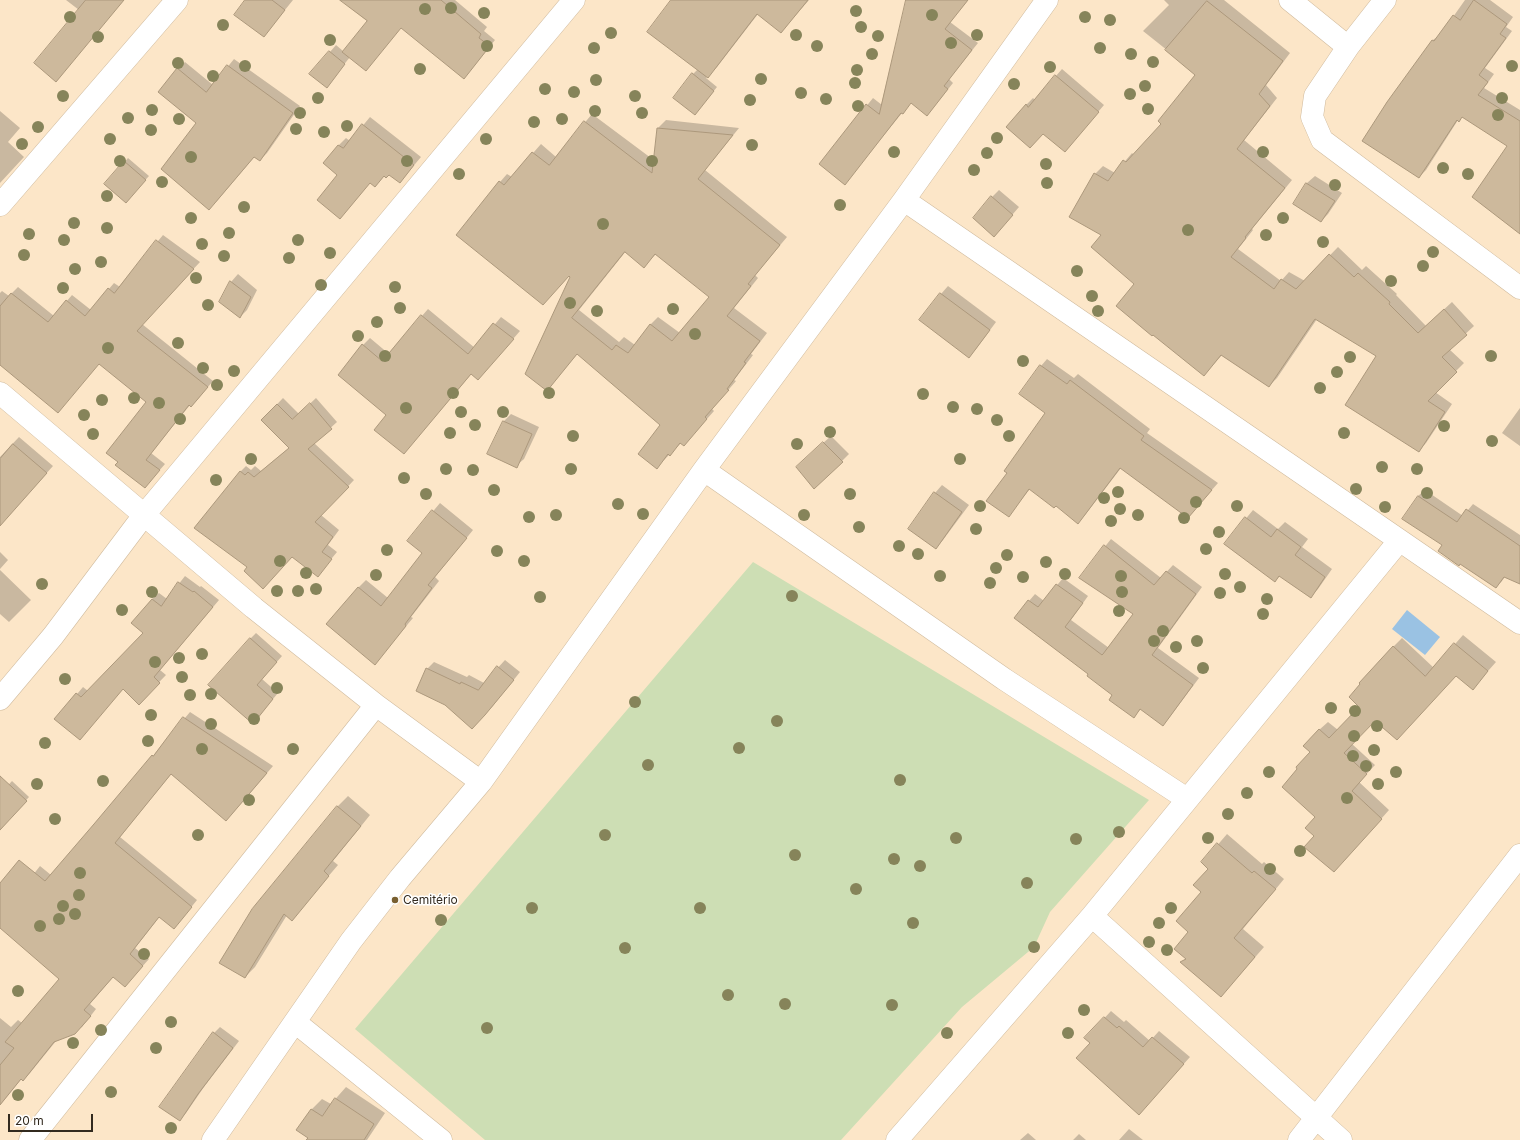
<!DOCTYPE html>
<meta charset="utf-8">
<style>
body{margin:0}
#map{position:relative;width:1520px;height:1140px;overflow:hidden;background:#fce6c8;font-family:Inter,sans-serif}
canvas{display:block}
.scale{position:absolute;left:8px;top:1114px;width:85px;height:18px;box-sizing:border-box;border:2px solid #322a1f;border-top:0;padding-left:5px;font-size:12px;line-height:14px;white-space:nowrap;color:#322a1f;-webkit-text-stroke:3px #fff;paint-order:stroke}
</style>
<div id="map">
<canvas width="1520" height="1140"></canvas>
<div class="scale">20 m</div>
</div>
<script>
const c = document.querySelector('canvas').getContext('2d');
c.lineJoin = 'round';
function paint(path, color) { c.fillStyle = color; c.fill(path, 'evenodd'); }
function strokePath(path, color, width, dash) { c.strokeStyle = color; c.lineWidth = width; c.lineCap = dash ? 'butt' : 'round'; c.setLineDash(dash || []); c.stroke(path); }
function label(font, color, halo, rows, align = 'center') {
  c.font = font + ' Inter,sans-serif'; c.lineWidth = 3; c.setLineDash([]); c.textBaseline = 'middle'; c.strokeStyle = halo; c.fillStyle = color; for (const [text, x, y, turn = 0] of rows) {
    c.save(); c.translate(x, y); c.rotate((+turn || 0) * Math.PI / 180); c.textAlign = isNaN(turn) ? turn : align; if (halo) c.strokeText(text, 0, 0); c.fillText(text, 0, 0); c.restore();
  }
}
paint(new Path2D(`
 M753,562L1149,800L1050,912L1034,947L962,1007L841,1140H485L355,1029Z`), '#cddeb4');
paint(new Path2D(`
 M1407,610L1440,637L1425,655L1392,629Z`), '#9ac2e3');
paint(new Path2D(`
 M66,0H123L61,74L79,10Z
 M246,0H293L264,36Z
 M359,0H455L487,27L484,31L495,40L470,71Z
 M673,0H809L781,32L758,14L717,67L706,78L717,87L695,114L693,74L698,69Z
 M907,0H968L950,22L978,43L949,79L953,83L933,108L927,115L911,102L844,184L820,164L873,98L882,105Z
 M1164,0H1224L1290,53L1266,85L1277,98L1244,140L1292,180L1252,229L1253,230L1238,249L1281,281L1289,272L1305,281L1338,247L1362,270L1366,266L1397,294L1396,295L1426,326L1452,302L1474,326L1449,349L1464,363L1435,392L1452,404L1426,443L1419,451L1378,356L1317,319L1277,378L1269,386L1222,355L1204,375L1135,284L1103,235L1095,174L1103,166L1115,173L1132,153L1134,155L1162,124L1197,74L1143,31L1169,5Z
 M1465,0H1490L1513,17L1506,27L1512,31L1485,68L1494,74L1484,88L1520,110V153L1463,116L1458,120L1426,170L1419,177L1388,102L1433,40L1441,34Z
 M336,45L350,57L327,86L311,74Z
 M234,59L300,106L267,153L260,160L255,156L216,202L197,123L178,69L185,62L213,85Z
 M1062,69L1104,105L1065,151L1043,133L1026,105L1033,98L1035,100Z
 M0,111L20,128L8,142L24,157L0,183Z
 M592,114L655,161L658,128L666,120L739,128L705,170L787,237L755,275L758,278L734,308L767,333L751,354L753,355L734,380L736,381L712,409L714,411L691,437L681,443L657,467L661,425L578,353L547,390L571,276L569,275L543,304L500,182L507,174L512,177L541,144L556,157ZM626,251L644,266L656,254L710,297L680,333L658,317L650,325L635,345L624,337L619,342L579,310Z
 M370,117L421,157L400,182L389,174L385,175L375,186L370,182L347,210L338,175V146L346,138L350,141Z
 M128,158L149,176L129,198L106,184Z
 M1315,176L1342,193L1328,214L1321,221L1294,204L1307,183Z
 M999,190L1019,207L994,236L992,197Z
 M163,235L200,262L142,324L213,381L197,400L191,406L190,405L151,453L165,464L145,487L119,461L147,402L99,363H0V293L2,291L9,296L18,287L54,316L72,295L91,310L114,283L120,287Z
 M238,274L257,290L247,310L240,317L220,302L231,282Z
 M948,286L996,322L976,349L969,356L941,294Z
 M428,309L475,348L501,317L520,331L478,379L472,373L404,453L388,415L363,345L370,338L389,354Z
 M1047,359L1074,378L1078,374L1150,429L1147,433L1218,483L1188,517L1121,468L1085,515L1078,522L1056,505L1030,489L1008,516V472L1047,413L1041,366Z
 M283,398L299,414L316,398L337,422L314,443L354,480L321,515L339,530L328,545L337,552L318,575L292,556L249,567L240,472L246,466L251,470L255,466L261,471L290,447L262,420Z
 M1520,408V446L1502,433Z
 M511,414L539,427L524,459L516,466L504,421Z
 M831,436L849,454L815,488L804,460Z
 M19,437L53,466L0,525V457Z
 M942,485L969,505L943,540L936,548L935,493Z
 M1425,490L1463,516L1473,504L1520,535V555L1502,581L1496,587L1418,496Z
 M440,503L473,530L435,577L439,581L411,617L413,618L375,663L358,588L366,580L388,598L424,553L409,540Z
 M1253,510L1278,529L1285,522L1308,539L1302,547L1332,569L1318,589L1310,597L1280,576L1275,581L1225,544Z
 M1111,539L1161,578L1173,565L1202,587L1158,648L1199,678L1169,718L1163,725L1141,709L1134,716L1114,694L1090,674L1029,601L1035,594L1044,601L1063,578L1088,596L1071,620L1109,648L1134,613L1080,578Z
 M0,552L8,560L0,569Z
 M0,570L31,600L9,622L0,614Z
 M185,576L200,587L201,586L219,600L160,670L166,675L139,703L123,688L80,739L56,719L83,687L88,691L145,632L133,623L152,599L159,593L167,599Z
 M256,633L282,656L262,679L278,693L258,717L250,639Z
 M1463,635L1496,662L1473,688L1456,675L1375,720L1352,744L1375,765L1359,782L1389,810L1342,863L1316,836L1317,816L1311,752L1319,730L1328,722L1338,730L1361,706L1393,647L1402,638L1434,668Z
 M505,660L520,672L492,707L472,727L446,704L427,669L434,662L467,677L469,675L484,683Z
 M190,712L273,766L232,814L171,774L120,837L197,900L180,921L160,916L135,948L149,959L131,979L114,976L90,1004L96,1009L82,1027L56,1041L30,1073L23,1080L22,1078L0,1105V1018L11,1027L18,1020L22,1023L61,979L0,927V917L40,866L51,875L95,825Z
 M12,781L29,797L8,820L0,813V794Z
 M348,796L370,815L333,861L338,865L292,919L287,915L255,967L245,977L338,806Z
 M1227,834L1262,864L1264,862L1284,879L1243,929L1264,947L1230,986L1182,962L1186,958L1190,932L1209,869L1203,862Z
 M1111,1011L1124,1022L1126,1020L1150,1041L1159,1031L1190,1057L1145,1107L1086,1038Z
 M220,1027L239,1041L204,1087L186,1113L180,1120L214,1033Z
 M346,1087L385,1113L367,1140H306L308,1137L311,1110L322,1099L331,1104Z
 M1129,1129L1143,1140H1119Z
 M1028,1133L1036,1140H1020Z
 M1079,1134L1086,1140H1073Z`), '#0003');
const building = new Path2D(`
 M86,0H124L56,82L34,63Z
 M245,0H272L285,10L264,37L234,15Z
 M340,0H441L481,34L479,38L490,46L464,79L401,28L366,71L342,52L367,21Z
 M671,0H808L781,33L757,14L708,78L647,32Z
 M906,0H968L945,29L972,50L944,86L948,89L927,116L911,103L903,114L901,113L845,185L819,164L866,104L879,114Z
 M1474,0L1507,24L1500,34L1506,38L1479,75L1488,82L1478,95L1520,121V234L1472,197L1507,146L1462,117L1459,122L1457,120L1419,178L1362,141L1387,102L1432,40L1434,41L1453,15L1460,20Z
 M1207,1L1283,61L1259,94L1270,106L1237,149L1285,188L1245,237L1246,238L1231,257L1274,289L1281,279L1296,289L1329,254L1354,277L1358,273L1390,302L1389,304L1418,333L1444,309L1467,335L1442,357L1457,372L1428,401L1445,412L1419,452L1345,405L1376,356L1315,319L1269,387L1221,355L1204,376L1153,335L1152,336L1116,306L1134,284L1091,247L1101,235L1069,217L1094,173L1108,181L1123,160L1126,162L1161,124L1158,121L1195,75L1165,50Z
 M329,51L345,64L327,88L309,74Z
 M227,65L293,113L260,161L254,157L209,210L161,169L196,123L158,92L177,68L206,92Z
 M692,73L714,91L695,115L673,98Z
 M1055,75L1099,112L1065,152L1043,134L1030,148L1006,127L1026,104L1028,107Z
 M584,121L652,173L657,128L733,135L698,179L780,245L748,284L751,286L727,316L760,341L744,362L746,363L727,389L729,390L705,417L707,419L684,446L680,443L670,456L668,454L657,469L638,454L660,425L577,354L547,391L525,374L570,277L569,276L543,305L456,235L499,181L504,185L532,152L549,165ZM625,252L644,268L655,254L709,297L672,341L650,324L628,353L616,345L612,350L572,318Z
 M362,124L414,165L400,183L389,175L386,178L384,176L375,187L370,183L340,219L317,200L337,175L323,163L338,145L343,148Z
 M124,161L146,180L126,203L104,184Z
 M1306,183L1335,201L1321,222L1293,204Z
 M991,196L1013,215L994,237L973,218Z
 M156,240L194,269L137,331L208,387L191,407L189,405L146,460L160,470L145,488L115,465L118,462L106,453L146,402L99,364L58,413L0,365V306L11,293L48,322L66,300L85,316L108,288L114,293Z
 M230,281L251,297L240,318L219,302Z
 M940,293L990,330L969,358L919,320Z
 M421,315L468,354L493,323L514,339L478,380L471,374L404,454L374,430L386,415L338,375L362,344L382,361Z
 M1040,365L1067,384L1070,380L1144,436L1141,440L1212,490L1188,518L1120,468L1078,524L1056,506L1054,508L1029,489L1009,517L986,501L1007,473L1004,471L1045,413L1019,394Z
 M310,403L332,429L308,449L349,487L315,522L333,537L322,552L332,559L318,577L292,557L263,589L244,571L247,567L194,528L240,471L245,475L248,472L254,477L289,448L261,420L277,404L292,419Z
 M503,421L532,434L517,468L487,454Z
 M823,442L843,462L814,489L796,467Z
 M13,444L47,473L0,526V459Z
 M934,492L962,512L936,549L908,529Z
 M1418,496L1457,522L1466,509L1520,546V584L1504,577L1496,588L1460,564L1459,566L1438,551L1442,545L1402,519Z
 M432,510L467,538L428,585L432,588L405,624L406,626L375,665L326,624L358,587L381,606L422,553L407,541Z
 M1245,517L1271,537L1277,529L1301,547L1295,555L1325,577L1311,598L1279,576L1275,582L1224,544Z
 M1104,545L1154,585L1166,571L1196,594L1152,655L1193,685L1163,726L1140,709L1134,718L1109,700L1112,695L1087,676L1088,674L1014,618L1028,600L1038,607L1056,584L1083,603L1065,627L1102,655L1103,654L1133,614L1079,578Z
 M178,582L193,592L194,591L213,607L154,677L160,683L139,705L123,689L80,740L54,719L76,693L81,697L143,633L131,623L152,599L161,606Z
 M250,638L277,662L257,685L273,699L253,724L208,685Z
 M1454,643L1488,671L1473,690L1456,676L1397,740L1375,721L1344,753L1367,774L1352,791L1382,819L1334,872L1304,847L1314,836L1305,828L1315,817L1282,787L1297,769L1296,767L1310,752L1303,746L1319,729L1329,738L1359,707L1349,697L1360,684L1359,683L1393,646L1425,676Z
 M497,666L514,680L485,715L472,729L445,705L416,691L426,668L460,684L461,682L478,690Z
 M183,717L267,773L226,821L171,774L115,843L192,907L174,929L159,917L130,954L143,966L125,987L113,977L84,1010L91,1016L75,1034L54,1042L23,1081L21,1079L0,1105V1065L14,1048L5,1042L59,979L0,928V883L19,860L45,881L94,824L152,755L153,756Z
 M0,776L27,801L0,830Z
 M337,806L361,826L324,871L329,876L292,921L284,914L245,978L219,963L252,909Z
 M1217,843L1252,873L1254,871L1276,889L1234,938L1255,957L1221,997L1180,962L1186,959L1174,949L1188,932L1176,921L1201,892L1193,885L1208,869L1201,862Z
 M1104,1017L1117,1028L1119,1026L1143,1047L1152,1037L1184,1064L1139,1115L1076,1058L1090,1043L1084,1038Z
 M213,1032L233,1048L198,1094L180,1121L159,1107Z
 M335,1098L374,1124L364,1140H306L308,1138L296,1130L311,1109L322,1116Z`);
paint(building, '#cdb99c');
strokePath(building, '#ac987c', 1);
const minor = new Path2D(`
 M1290,0L1348,47L1385,0
 M1348,47L1315,96L1312,117L1322,140L1520,288
 M904,200L1520,623
 M0,205L177,0
 M0,393L254,608L376,705L481,782
 M704,470L1004,679L1187,799
 M0,699L53,636L144,515L574,0
 M1092,916L1341,1140
 M295,1022L441,1140
 M30,1140L376,705
 M213,1140L351,941L400,878L481,782L704,470L904,200L1047,0
 M897,1140L1092,916L1399,541
 M1299,1140L1520,855`);
strokePath(minor, '#d0bb9e', 23);
strokePath(minor, '#fff', 22);
c.fillStyle = '#86845a';
for (const [x, y] of [
 [451,8],
 [425,9],
 [856,11],
 [484,13],
 [932,15],
 [70,17],
 [1085,17],
 [1110,20],
 [223,25],
 [861,27],
 [611,33],
 [796,35],
 [977,35],
 [878,36],
 [98,37],
 [330,40],
 [951,43],
 [487,46],
 [817,46],
 [594,48],
 [1100,48],
 [872,54],
 [1131,54],
 [1153,62],
 [178,63],
 [245,66],
 [1512,66],
 [1050,67],
 [420,69],
 [857,70],
 [213,76],
 [761,79],
 [596,80],
 [855,83],
 [1014,84],
 [1145,86],
 [545,89],
 [574,92],
 [801,93],
 [1130,94],
 [63,96],
 [635,96],
 [318,98],
 [1502,98],
 [826,99],
 [750,100],
 [858,106],
 [1148,109],
 [152,110],
 [595,111],
 [300,113],
 [642,113],
 [1498,115],
 [128,118],
 [179,119],
 [562,119],
 [534,122],
 [347,126],
 [38,127],
 [296,129],
 [151,130],
 [324,132],
 [997,138],
 [110,139],
 [486,139],
 [22,144],
 [752,145],
 [894,152],
 [1263,152],
 [987,153],
 [191,157],
 [120,161],
 [407,161],
 [652,161],
 [1046,164],
 [1443,168],
 [974,170],
 [459,174],
 [1468,174],
 [162,182],
 [1047,183],
 [1335,185],
 [107,196],
 [840,205],
 [244,207],
 [191,218],
 [1283,218],
 [74,223],
 [603,224],
 [107,228],
 [1188,230],
 [229,233],
 [29,234],
 [1266,235],
 [64,240],
 [298,240],
 [1323,242],
 [202,244],
 [1433,252],
 [330,253],
 [24,255],
 [224,256],
 [289,258],
 [101,262],
 [1423,266],
 [75,269],
 [1077,271],
 [196,278],
 [1391,281],
 [321,285],
 [395,287],
 [63,288],
 [1092,296],
 [570,303],
 [208,305],
 [400,308],
 [673,309],
 [597,311],
 [1098,311],
 [377,322],
 [695,334],
 [358,336],
 [178,343],
 [108,348],
 [385,356],
 [1491,356],
 [1350,357],
 [1023,361],
 [203,368],
 [234,371],
 [1337,372],
 [217,385],
 [1320,388],
 [453,393],
 [549,393],
 [923,394],
 [134,398],
 [102,400],
 [159,403],
 [953,407],
 [406,408],
 [977,409],
 [461,412],
 [503,412],
 [84,415],
 [180,419],
 [997,420],
 [475,425],
 [1444,426],
 [830,432],
 [450,433],
 [1344,433],
 [93,434],
 [573,436],
 [1009,436],
 [1492,441],
 [797,444],
 [251,459],
 [960,459],
 [1382,467],
 [446,469],
 [571,469],
 [1417,469],
 [473,470],
 [404,478],
 [216,480],
 [1356,489],
 [494,490],
 [1118,492],
 [1427,493],
 [426,494],
 [850,494],
 [1104,498],
 [1196,502],
 [618,504],
 [980,506],
 [1237,506],
 [1385,507],
 [1120,509],
 [643,514],
 [556,515],
 [804,515],
 [1138,515],
 [529,517],
 [1184,518],
 [1111,521],
 [859,527],
 [976,529],
 [1219,532],
 [899,546],
 [1206,549],
 [387,550],
 [497,551],
 [918,554],
 [1007,555],
 [280,561],
 [524,561],
 [1046,562],
 [996,568],
 [306,573],
 [1065,574],
 [1225,574],
 [376,575],
 [940,576],
 [1121,576],
 [1023,577],
 [990,583],
 [42,584],
 [1240,587],
 [316,589],
 [277,591],
 [298,591],
 [152,592],
 [1122,592],
 [1220,593],
 [792,596],
 [540,597],
 [1267,599],
 [122,610],
 [1119,611],
 [1263,614],
 [1163,631],
 [1154,641],
 [1197,641],
 [1176,647],
 [202,654],
 [179,658],
 [155,662],
 [1203,668],
 [182,677],
 [65,679],
 [277,688],
 [211,694],
 [190,695],
 [635,702],
 [1331,708],
 [1355,711],
 [151,715],
 [254,719],
 [777,721],
 [211,724],
 [1377,726],
 [1354,736],
 [148,741],
 [45,743],
 [739,748],
 [202,749],
 [293,749],
 [1374,750],
 [1353,756],
 [648,765],
 [1366,766],
 [1269,772],
 [1396,772],
 [900,780],
 [103,781],
 [37,784],
 [1378,784],
 [1247,793],
 [1347,798],
 [249,800],
 [1228,814],
 [55,819],
 [1119,832],
 [198,835],
 [605,835],
 [956,838],
 [1208,838],
 [1076,839],
 [1300,851],
 [795,855],
 [894,859],
 [920,866],
 [1270,869],
 [80,873],
 [1027,883],
 [856,889],
 [79,895],
 [63,906],
 [532,908],
 [700,908],
 [1171,908],
 [75,914],
 [59,919],
 [441,920],
 [913,923],
 [1159,923],
 [40,926],
 [1149,942],
 [1034,947],
 [625,948],
 [1167,950],
 [144,954],
 [18,991],
 [728,995],
 [785,1004],
 [892,1005],
 [1084,1010],
 [171,1022],
 [487,1028],
 [101,1030],
 [947,1033],
 [1068,1033],
 [73,1043],
 [156,1048],
 [111,1092],
 [18,1095],
 [171,1128]
]) { c.beginPath(); c.arc(x, y, 6, 0, 2 * Math.PI); c.fill(); }
for (const [x, y, r, color] of [
 [395,900,4,"#785f30"]
]) { const dot = new Path2D(); dot.arc(x, y, r, 0, 2 * Math.PI); c.fillStyle = color; c.fill(dot); strokePath(dot, '#fff', 1.5); }
label('12px', '#322a1f', '#fff', [
 ["Cemitério",403,900]
], 'left');
</script>
